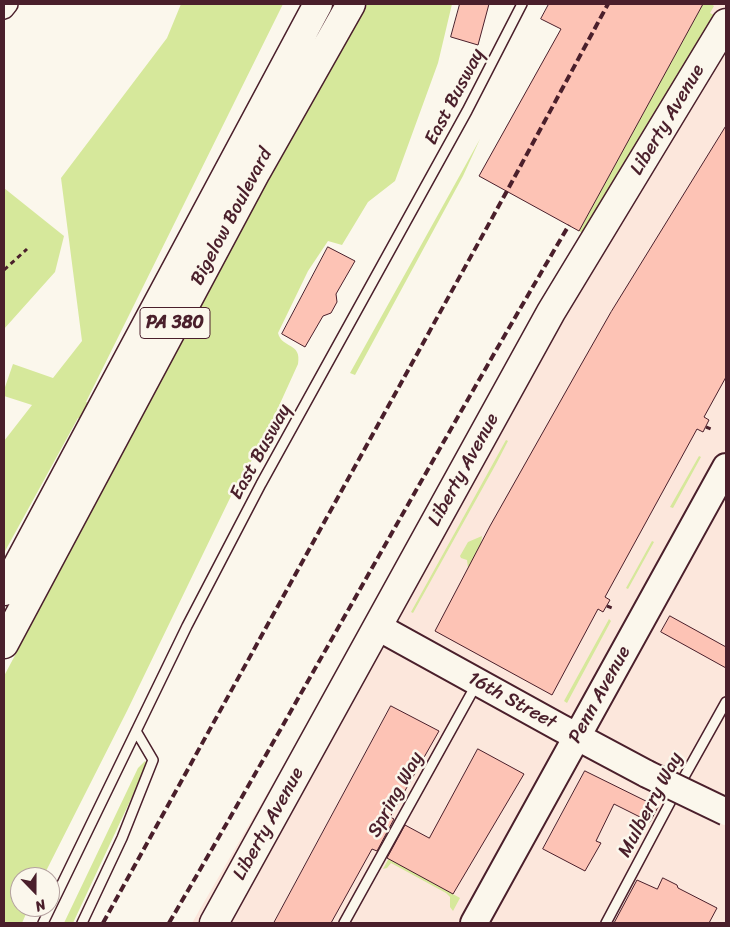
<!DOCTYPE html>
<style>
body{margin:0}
#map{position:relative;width:730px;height:927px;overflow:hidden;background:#fbf7ec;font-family:Sriracha,sans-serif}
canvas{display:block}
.frame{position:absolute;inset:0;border:5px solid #4a1f2b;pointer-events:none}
.north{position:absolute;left:10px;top:867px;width:50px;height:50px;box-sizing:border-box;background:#fbf7ec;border:1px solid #b4a19f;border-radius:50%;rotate:158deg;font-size:14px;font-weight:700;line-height:20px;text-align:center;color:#4a1f2b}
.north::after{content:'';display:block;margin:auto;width:18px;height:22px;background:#4a1f2b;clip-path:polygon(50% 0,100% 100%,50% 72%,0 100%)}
</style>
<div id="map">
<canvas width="730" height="927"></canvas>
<div class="frame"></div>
<div class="north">N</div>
</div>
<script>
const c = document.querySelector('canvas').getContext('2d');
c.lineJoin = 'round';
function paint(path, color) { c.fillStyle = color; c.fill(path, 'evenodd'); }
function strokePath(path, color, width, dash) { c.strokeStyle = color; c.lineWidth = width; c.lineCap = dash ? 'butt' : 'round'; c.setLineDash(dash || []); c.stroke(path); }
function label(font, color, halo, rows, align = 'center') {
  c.font = font + ' Sriracha,sans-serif'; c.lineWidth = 5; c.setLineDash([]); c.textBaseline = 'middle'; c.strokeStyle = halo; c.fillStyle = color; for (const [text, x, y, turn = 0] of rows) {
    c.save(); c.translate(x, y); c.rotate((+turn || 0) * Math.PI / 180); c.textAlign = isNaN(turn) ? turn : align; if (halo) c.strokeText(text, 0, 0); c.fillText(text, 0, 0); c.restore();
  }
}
paint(new Path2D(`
 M712,4H726V923H192L584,246Z`), '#fce7dc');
paint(new Path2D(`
 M181,4H283L86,402L91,404L83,419L78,418L4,553V441L32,405L4,396V390L13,364L53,378L82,341L61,178L167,38Z
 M367,4H452L438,63L395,181L368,202L342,245L328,241L308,271L278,333C282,349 302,342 298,364L263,441L232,494L127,711L43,877H20V907H29L22,923H4V676L272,173Z
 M703,4H711L714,6L710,13L714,15L582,233L579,231Z
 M480,139L463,176L355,375L350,373Z
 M4,188L64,236L55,272L4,329Z
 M506,440L508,441L496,464L413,613L411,612Z
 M699,456L701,457L673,508L670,507Z
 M482,536L481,544L468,568L467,560L461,558L460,556L468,542Z
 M652,541L654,542L628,589L626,588Z
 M609,619L611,621L567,703L564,701Z
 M145,761L147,764L145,769L73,923H64L138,768Z
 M389,858L460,898L453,911L450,907V897L446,893L391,863L387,868L383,869Z`), '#d6e89b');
const building = new Path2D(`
 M460,4H489L478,45L451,37Z
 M549,4H703L579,231L479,176L561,29L541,19Z
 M726,126V377L704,417L709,420L703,432L697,429L605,597L610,600L603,612L598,609L552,695L435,631L490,526L578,370L611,312Z
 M328,247L355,261L336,294L337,302L331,313L323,316L305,347L282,334Z
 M670,616L726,647V668L661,632Z
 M391,706L439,731L390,817L394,819L377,851L372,849L331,923H274Z
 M478,749L524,774L453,894L387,858L405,825L429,838Z
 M585,771L658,807L650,822L614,804L596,841L601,843L585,871L543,849Z
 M663,878L677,885L678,888L717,908L709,923H614L637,880L657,889Z`);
paint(building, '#fdc3b5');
strokePath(building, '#4a1f2b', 1);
const lane = new Path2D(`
 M43,923L187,626L261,484L467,111L522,4
 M82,923L122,838L153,760L136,731
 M344,923L476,685
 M606,923L674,795L726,702`);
const street = new Path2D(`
 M4,9L8,4`);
const secondary = new Path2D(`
 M378,627L559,727L647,774
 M474,923L726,467`);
const primary = new Path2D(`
 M4,591L318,4
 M4,644L256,172L351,4
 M214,923L551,312L726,23`);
strokePath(lane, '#4a1f2b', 12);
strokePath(street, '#4a1f2b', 22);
strokePath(secondary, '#4a1f2b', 30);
strokePath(primary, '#4a1f2b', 31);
strokePath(new Path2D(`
 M4,270L27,249
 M706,427L713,430
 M607,606L612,608`), '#4a1f2b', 3, [5, 4]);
strokePath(lane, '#fbf7ec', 9);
strokePath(street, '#fbf7ec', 19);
strokePath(secondary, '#fbf7ec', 26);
strokePath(primary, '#fbf7ec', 28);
strokePath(new Path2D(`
 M103,923L507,191L608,4
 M169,923C304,692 433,456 569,225`), '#4a1f2b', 4, [8, 4]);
const secondaryBridge = new Path2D(`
 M647,774L726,812`);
strokePath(secondaryBridge, '#4a1f2b', 30, []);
strokePath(secondaryBridge, '#fbf7ec', 26);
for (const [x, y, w] of [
 [175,323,70]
]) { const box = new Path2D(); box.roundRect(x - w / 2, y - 15.5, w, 31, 4); c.fillStyle = '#fbf7ec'; c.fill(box); strokePath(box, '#4a1f2b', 1); }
label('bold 18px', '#4a1f2b', null, [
 ["PA 380",175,323]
]);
label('19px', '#4a1f2b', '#fbf7ec', [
 ["East Busway",455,97,-62],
 ["Liberty Avenue",668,120,-59],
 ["Bigelow Boulevard",232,217,-62],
 ["East Busway",261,452,-61],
 ["Liberty Avenue",464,470,-61],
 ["Penn Avenue",600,695,-61],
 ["16th Street",512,701,29],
 ["Spring Way",396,795,-61],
 ["Mulberry Way",651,805,-62],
 ["Liberty Avenue",269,824,-61]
]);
</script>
